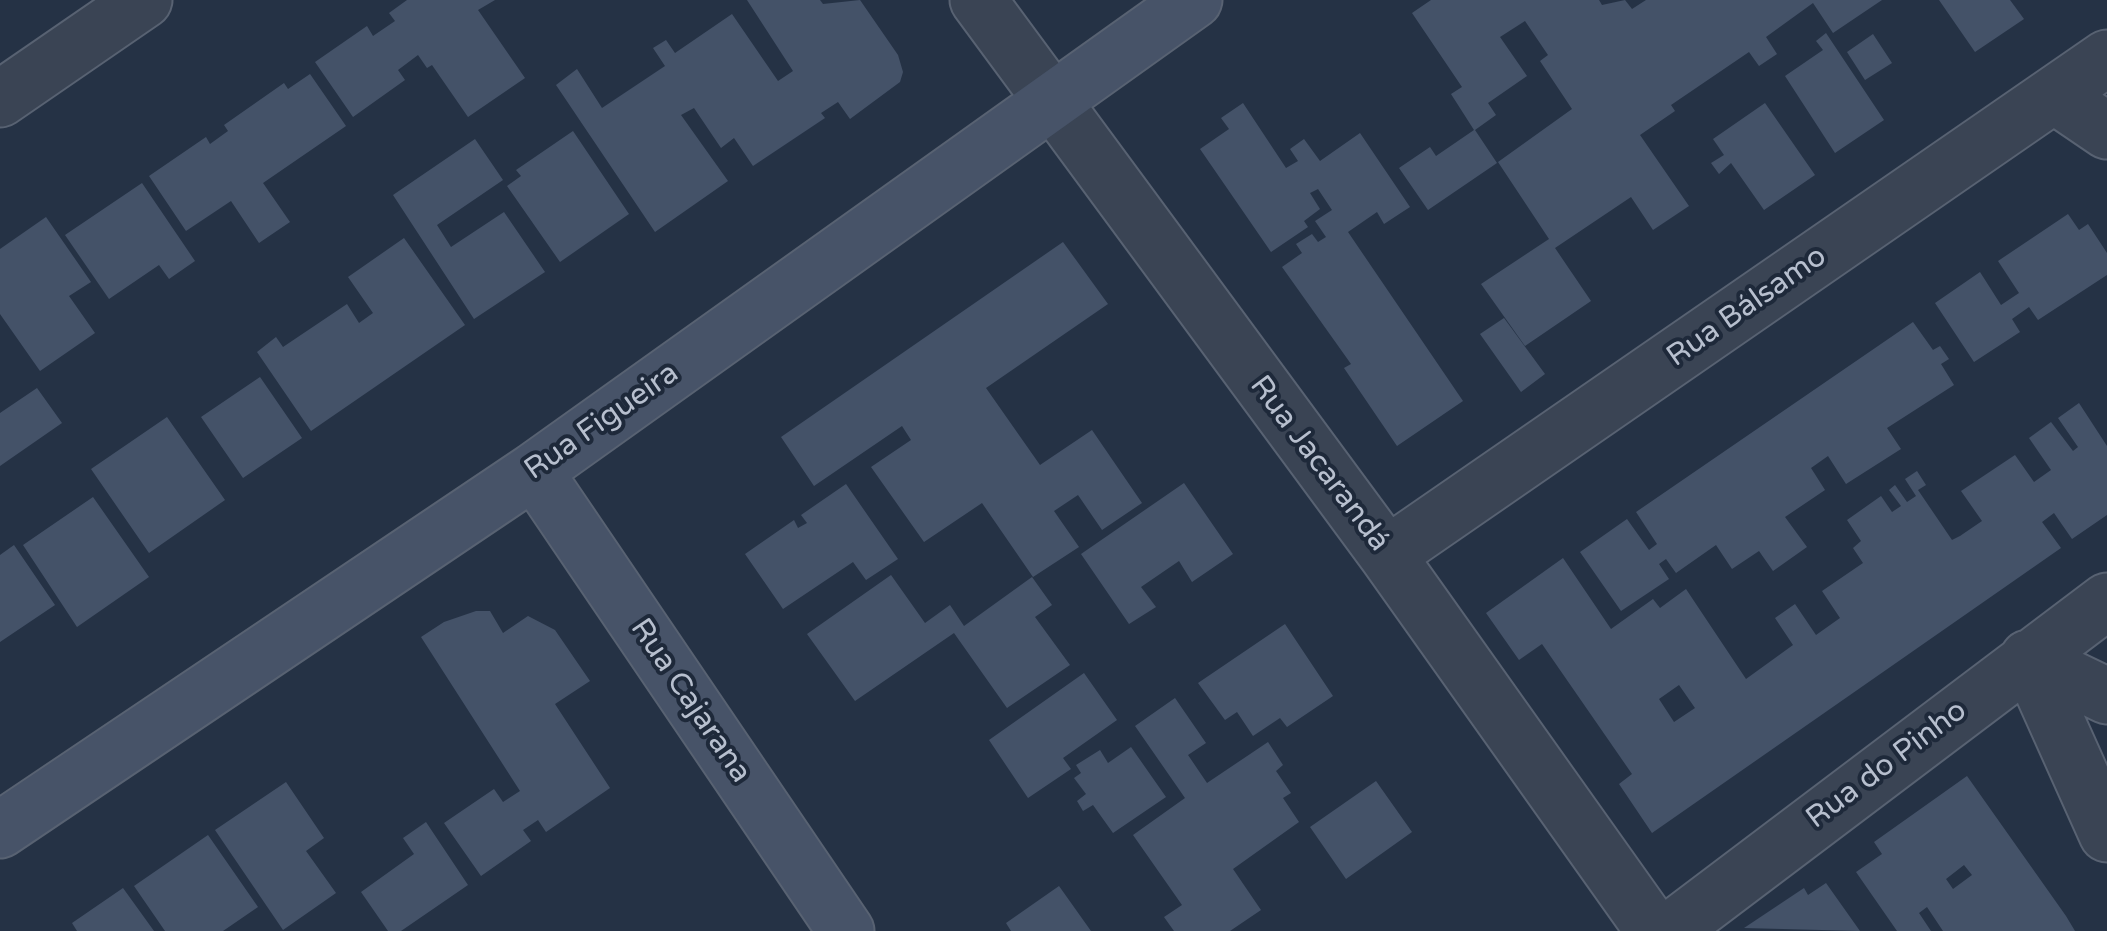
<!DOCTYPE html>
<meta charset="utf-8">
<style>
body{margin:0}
canvas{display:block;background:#253245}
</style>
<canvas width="2107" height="931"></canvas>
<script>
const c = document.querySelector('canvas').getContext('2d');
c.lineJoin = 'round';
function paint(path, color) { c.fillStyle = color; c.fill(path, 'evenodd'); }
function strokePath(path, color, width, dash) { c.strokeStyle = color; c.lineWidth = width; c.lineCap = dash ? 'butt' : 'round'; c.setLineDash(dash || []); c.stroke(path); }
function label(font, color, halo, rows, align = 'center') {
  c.font = font + ' "Varela Round",sans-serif'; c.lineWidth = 8; c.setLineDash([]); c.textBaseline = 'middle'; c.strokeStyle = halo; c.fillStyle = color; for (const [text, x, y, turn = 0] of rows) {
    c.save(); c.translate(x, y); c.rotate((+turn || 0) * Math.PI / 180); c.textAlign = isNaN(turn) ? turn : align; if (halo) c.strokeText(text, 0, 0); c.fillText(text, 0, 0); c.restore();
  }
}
paint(new Path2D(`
 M407,0H495L478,10L525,78L468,117L432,65L427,68L418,55L398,70L405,80L353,117L315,62L367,26L373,36L395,21L389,13Z
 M747,0H820L823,4L860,0L898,55L903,72L900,82L850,119L838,102L821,113L825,118L753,166L734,138L721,148L694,108L681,115L728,181L655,232L556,85L577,69L602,108L665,66L653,48L666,40L675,53L732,14L778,81L793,71Z
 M1431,0H1599L1602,5L1625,0L1632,9L1646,0H1882L1833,33L1813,3L1766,37L1777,54L1759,66L1749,52L1671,105L1675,111L1640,135L1689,206L1653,230L1631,197L1555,248L1591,301L1525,346L1481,284L1549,239L1498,162L1572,109L1540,61L1548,55L1525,21L1500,37L1527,76L1488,103L1496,115L1475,130L1497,163L1428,210L1399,168L1430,147L1436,156L1474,130L1451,94L1462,87L1412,13Z
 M1939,0H2010L2024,19L1975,52Z
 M1826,33L1884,120L1835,153L1785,76L1823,50L1816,41Z
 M1873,34L1892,63L1865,80L1847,52Z
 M310,74L346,126L263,183L290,222L259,243L231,201L186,231L149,176L206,137L210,144L228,131L224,125L284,83L288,89Z
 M1243,103L1286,168L1298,161L1290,149L1304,139L1320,161L1360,133L1410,207L1384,224L1377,212L1348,232L1463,401L1397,446L1344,368L1351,364L1282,267L1302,253L1296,244L1312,234L1318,242L1326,237L1315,221L1332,210L1318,189L1310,193L1320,209L1304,221L1308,227L1271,252L1200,149L1229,129L1221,118Z
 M1765,103L1815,175L1764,210L1731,163L1719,174L1711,163L1724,155L1713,139Z
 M573,131L629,214L560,262L507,186L521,176L516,170Z
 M475,139L503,180L437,225L451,247L504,212L545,272L474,319L393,195Z
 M142,183L195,261L169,279L159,265L109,299L65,235Z
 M2068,214L2079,230L2088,224L2107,253V275L2038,320L2029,307L2012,319L2020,332L1974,362L1935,303L1980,272L2001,305L2019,293L1998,261Z
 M46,217L91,282L69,296L95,333L40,371L0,314V249Z
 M404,238L465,325L311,431L257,352L276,337L283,347L347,304L359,323L373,313L348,277Z
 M1063,242L1108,304L986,388L1040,465L1092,430L1142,503L1102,530L1078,495L1054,511L1079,547L1033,577L982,503L924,542L871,467L911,440L902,426L814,486L781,437Z
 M1504,318L1545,374L1521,392L1480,334Z
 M1913,322L1933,350L1940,346L1949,359L1941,364L1954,385L1887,428L1901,449L1846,484L1828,456L1811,468L1825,490L1785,517L1807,547L1773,571L1759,551L1732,569L1716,545L1676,573L1666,559L1659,564L1669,579L1621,611L1580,552L1627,519L1649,550L1657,544L1636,512Z
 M260,377L302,438L243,478L201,417Z
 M37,388L62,423L0,466V413Z
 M2079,403L2107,446V515L2072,539L2054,513L2042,522L2061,548L1652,833L1619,784L1632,774L1542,644L1519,660L1486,613L1563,558L1611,629L1653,599L1660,608L1686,589L1746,679L1793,645L1775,618L1795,604L1816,635L1840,618L1822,591L1863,563L1853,548L1861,541L1847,520L1881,496L1892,512L1901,506L1889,490L1895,485L1907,502L1916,496L1905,479L1917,471L1926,485L1918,490L1952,540L1960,536L1982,521L1961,491L2015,455L2034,482L2051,470L2029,438L2051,422L2073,451L2078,447L2058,418ZM1679,685L1695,708L1674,722L1659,699Z
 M167,417L225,500L149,553L91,469Z
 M1184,483L1233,554L1192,582L1179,561L1141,587L1156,607L1129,624L1081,554Z
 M846,484L898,559L866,580L853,562L783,609L745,554L794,520L798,528L807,523L801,515Z
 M93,497L149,577L77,627L23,545Z
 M14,545L55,605L0,642V555Z
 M891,575L925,623L950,605L964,626L1032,577L1052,605L1035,617L1070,665L1007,708L954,633L855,701L807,634Z
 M476,611H490L503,633L528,616L555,630L590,681L555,704L610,788L546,832L538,820L523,830L531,841L481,876L444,823L494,789L503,802L520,791L421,637L444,622Z
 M1285,624L1333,696L1287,727L1280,718L1253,736L1237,712L1225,720L1198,683Z
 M1084,673L1117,720L1063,758L1071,769L1028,798L989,740Z
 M1175,698L1206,743L1188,755L1207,783L1268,742L1283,765L1276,771L1291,793L1283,798L1299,822L1233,869L1261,910L1230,931H1174L1164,917L1182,905L1133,835L1185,798L1135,726Z
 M1131,747L1166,797L1113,833L1093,805L1083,811L1077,801L1086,794L1074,778L1081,773L1076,765L1100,750L1108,763Z
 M1967,776L2066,916L2075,931H1943L1927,907L1919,913L1931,931H1897L1856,872L1882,854L1874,842ZM1964,865L1972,875L1953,889L1946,879Z
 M1376,781L1412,832L1346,879L1310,827Z
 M286,782L324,838L306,851L336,893L283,930L215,830Z
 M426,822L468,885L401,931H388L361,892L414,854L403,838Z
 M208,835L258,907L223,931H165L134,886Z
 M1826,883L1860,931L1744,928L1804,888L1808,895Z
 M1059,886L1091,931H1011L1006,923Z
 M123,888L154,931H77L72,923Z`), '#445268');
const street = new Path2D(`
 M978,0L1387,555L1654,931
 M2054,95L2107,131
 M0,99L144,0
 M1387,555L2107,58
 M2028,658L2107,834
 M2028,658L2107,696
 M1670,931L2107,601`);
const secondary = new Path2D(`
 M534,471L846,931
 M0,830L534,471L1194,0`);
strokePath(street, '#586272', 59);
strokePath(secondary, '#586272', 59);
strokePath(street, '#3a4454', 55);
strokePath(secondary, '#475368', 55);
label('30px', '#b7bfce', '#1e293a', [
 ["Rua Bálsamo",1747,307,-35],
 ["Rua Figueira",602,422,-35],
 ["Rua Jacarandá",1319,464,53],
 ["Rua Cajarana",690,701,56],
 ["Rua do Pinho",1887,765,-37]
]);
</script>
